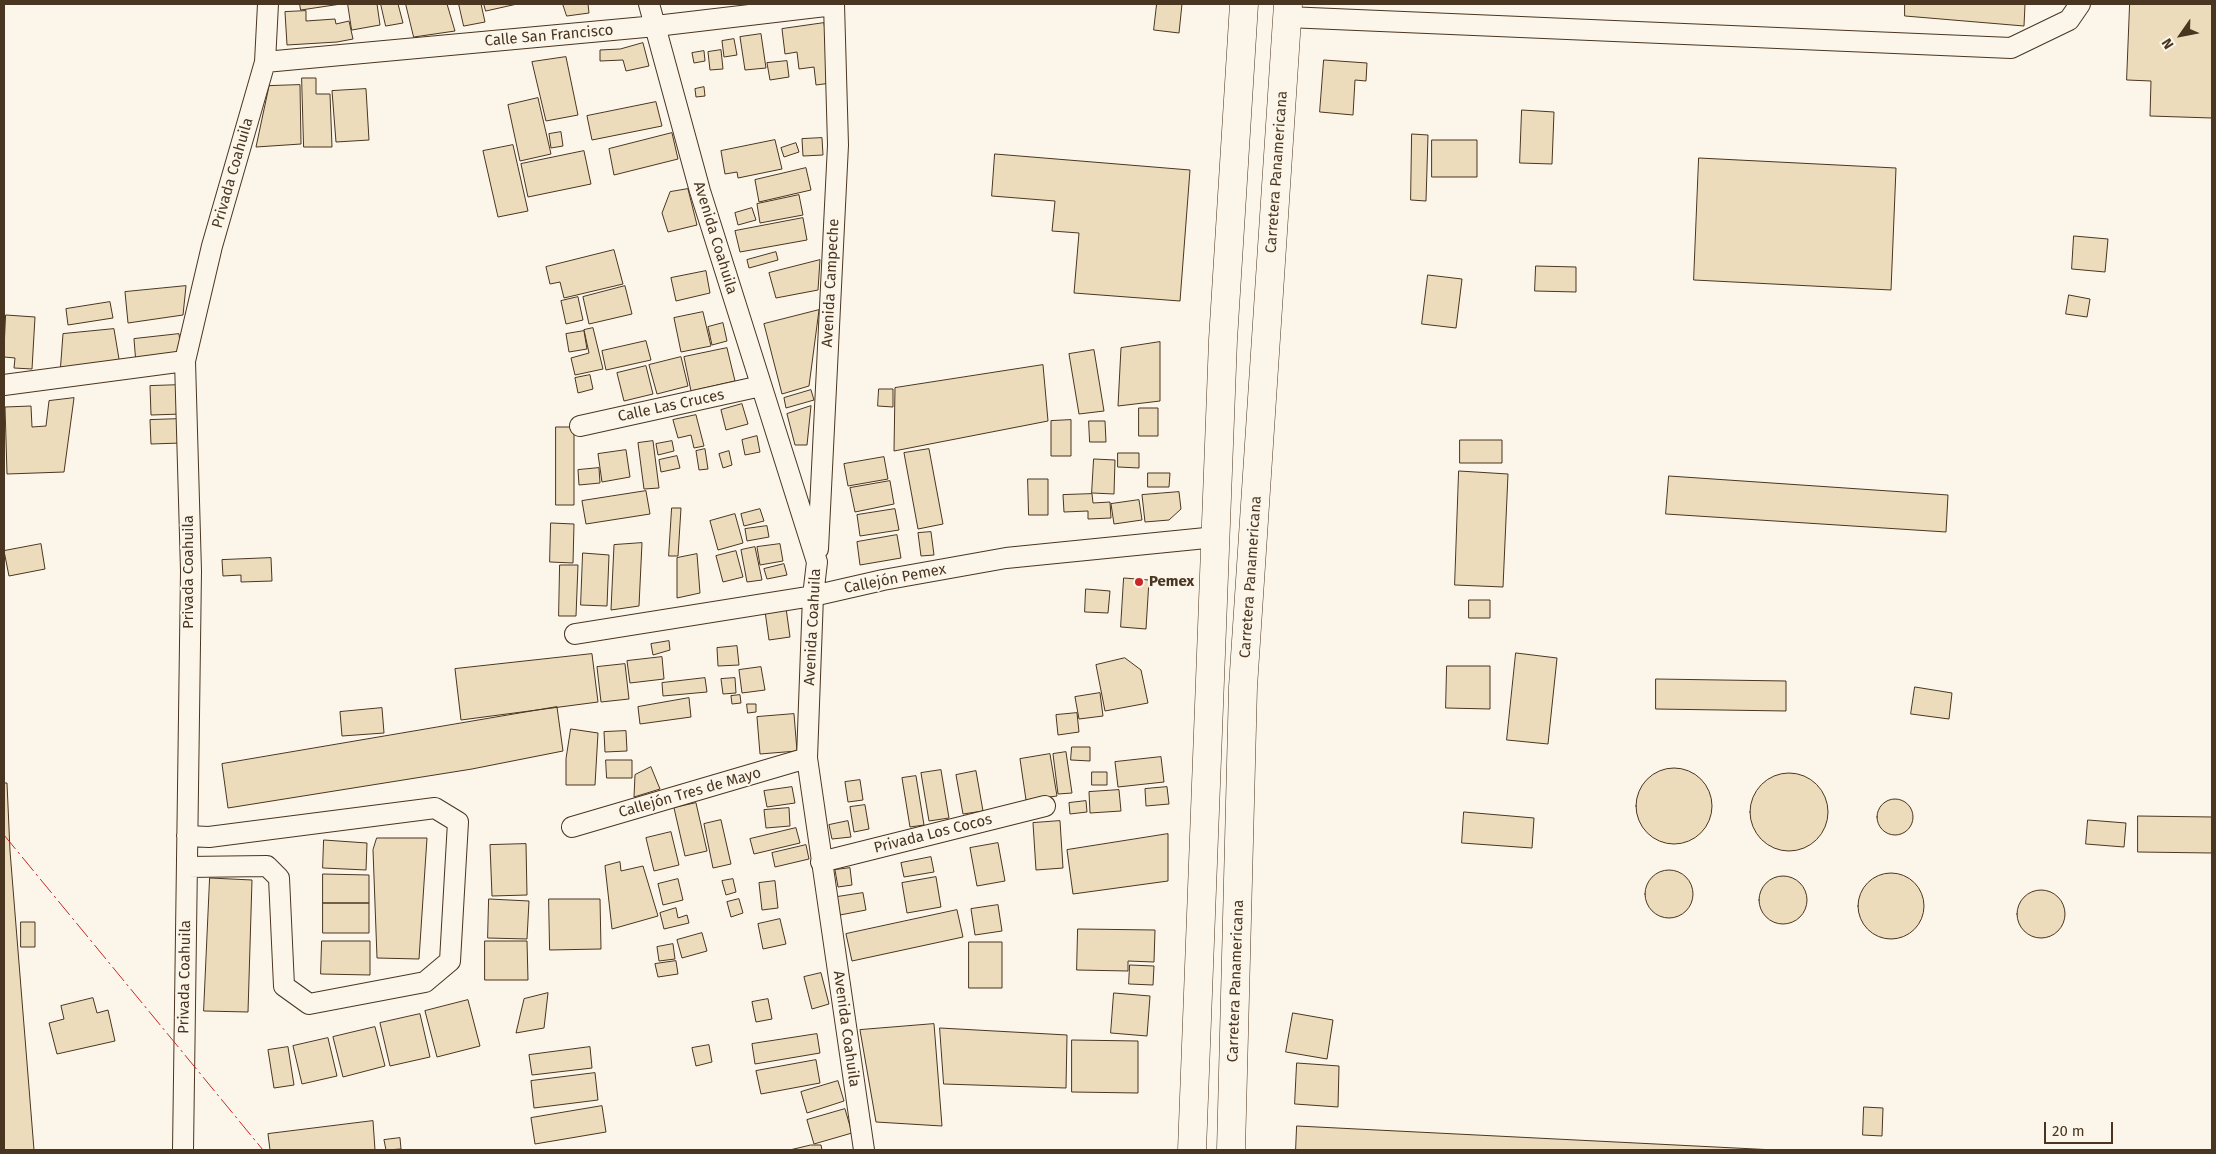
<!DOCTYPE html>
<meta charset="utf-8">
<style>
body{margin:0}
#map{position:relative;width:2216px;height:1154px;overflow:hidden;background:#fbf6e9;font-family:"Fira Sans",sans-serif}
canvas{display:block}
.frame{position:absolute;inset:0;border:5px solid #4a3520;pointer-events:none}
.north{position:absolute;left:2156px;top:10px;width:50px;height:50px;-webkit-text-stroke:4px #fbf6e9;paint-order:stroke;rotate:237deg;font-size:14px;font-weight:700;line-height:20px;text-align:center;color:#4a3520}
.north::after{content:'';display:block;margin:auto;width:18px;height:22px;background:#4a3520;clip-path:polygon(50% 0,100% 100%,50% 72%,0 100%)}
.scale{position:absolute;left:2044px;top:1122px;width:69px;height:22px;box-sizing:border-box;border:2px solid #4a3520;border-top:0;padding-left:6px;font-size:15px;line-height:18px;white-space:nowrap;color:#4a3520;-webkit-text-stroke:4px #fbf6e9;paint-order:stroke}
</style>
<div id="map">
<canvas width="2216" height="1154"></canvas>
<div class="frame"></div>
<div class="north">N</div>
<div class="scale">20 m</div>
</div>
<script>
const c = document.querySelector('canvas').getContext('2d');
c.lineJoin = 'round';
function paint(path, color) { c.fillStyle = color; c.fill(path, 'evenodd'); }
function strokePath(path, color, width, dash) { c.strokeStyle = color; c.lineWidth = width; c.lineCap = dash ? 'butt' : 'round'; c.setLineDash(dash || []); c.stroke(path); }
function label(font, color, halo, rows, align = 'center') {
  c.font = font + ' "Fira Sans",sans-serif'; c.lineWidth = 4; c.setLineDash([]); c.textBaseline = 'middle'; c.strokeStyle = halo; c.fillStyle = color; for (const [text, x, y, turn = 0] of rows) {
    c.save(); c.translate(x, y); c.rotate((+turn || 0) * Math.PI / 180); c.textAlign = isNaN(turn) ? turn : align; if (halo) c.strokeText(text, 0, 0); c.fillText(text, 0, 0); c.restore();
  }
}
const building = new Path2D(`
 M300,4H341L301,10Z
 M348,4H377L380,25L352,30Z
 M381,4H398L403,23L386,26Z
 M406,4H447L455,31L414,37Z
 M459,4H481L485,22L464,26Z
 M484,4H517L486,11Z
 M563,4H588L589,13L567,16Z
 M1157,4H1182L1179,33L1154,30Z
 M1905,4H2025L2024,26L1905,16Z
 M2130,4H2212V118L2150,116L2151,81L2127,80Z
 M306,11V21L335,19L336,24L349,21L353,39L337,42L287,45L285,12Z
 M824,23L831,83L816,85L814,67L799,69L797,52L785,54L782,29Z
 M761,34L766,68L745,70L740,37Z
 M734,39L737,55L724,57L722,41Z
 M643,43L649,66L626,71L623,60L600,61V50L620,49Z
 M721,50L723,69L710,70L708,52Z
 M704,51L705,61L694,63L692,53Z
 M566,57L578,115L546,121L532,62Z
 M1324,60L1367,63L1366,81L1355,80L1353,115L1320,112Z
 M787,61L789,77L770,80L767,63Z
 M302,78H316V94H330L332,147H304Z
 M300,85L301,144L256,147L269,86Z
 M704,87L705,96L696,97L695,89Z
 M366,89L369,140L336,142L332,91Z
 M538,98L551,154L520,161L508,105Z
 M656,102L662,126L592,140L587,116Z
 M1522,110L1554,112L1552,164L1520,163Z
 M561,132L563,146L551,148L549,134Z
 M672,133L678,159L614,175L609,149Z
 M1412,134L1428,135L1426,201L1411,200Z
 M822,138L823,155L803,156L802,139Z
 M775,140L782,169L738,178L737,172L725,174L721,151Z
 M1432,140H1477V177H1432Z
 M796,143L799,152L784,157L781,148Z
 M513,145L528,211L498,217L483,151Z
 M584,151L591,184L528,197L521,164Z
 M995,154L1190,170L1180,301L1074,293L1079,233L1052,231L1055,201L992,196Z
 M1699,158L1896,168L1891,290L1694,280Z
 M806,168L811,190L759,202L755,180Z
 M688,189L697,225L668,232L662,213L670,192Z
 M799,195L803,215L760,223L757,204Z
 M752,208L756,220L738,225L735,213Z
 M803,218L807,240L740,252L735,231Z
 M2074,236L2108,239L2105,272L2072,269Z
 M614,250L623,284L564,298L560,282L550,284L546,267Z
 M776,252L778,260L749,268L747,260Z
 M820,260L818,290L776,298L769,273Z
 M1536,266L1576,267V292L1535,291Z
 M706,271L710,293L676,301L671,278Z
 M1428,275L1462,279L1456,328L1422,324Z
 M186,286L183,315L128,323L125,292Z
 M625,286L632,314L589,324L583,297Z
 M2069,295L2090,299L2087,317L2066,314Z
 M578,297L583,320L566,324L561,301Z
 M110,302L113,318L68,325L66,309Z
 M819,310L809,386L782,394L764,324Z
 M703,312L711,346L681,352L674,318Z
 M6,315L35,317L32,369L14,368L15,358L4,357Z
 M723,323L727,341L712,345L708,327Z
 M593,328L603,369L575,375L571,358L589,353L584,330Z
 M114,329L120,365L60,374L63,334Z
 M584,331L587,349L569,352L566,334Z
 M179,334L182,359L136,364L134,339Z
 M646,341L651,360L606,370L602,351Z
 M1160,342V401L1118,406L1121,348Z
 M727,348L735,381L691,391L684,357Z
 M1094,350L1104,411L1079,414L1069,354Z
 M681,357L688,386L657,394L649,365Z
 M1043,365L1048,421L894,451L895,388Z
 M646,366L653,394L624,401L617,373Z
 M590,375L593,389L578,393L575,378Z
 M181,385L182,414L151,415L150,386Z
 M879,389H893V407L878,406Z
 M811,390L814,400L786,408L784,398Z
 M74,398L64,472L7,474L5,407L31,406L32,427L46,426L49,401Z
 M742,404L748,424L726,430L721,410Z
 M811,406L807,445H795L787,414Z
 M1139,408H1158V436H1139Z
 M696,415L704,446L694,448L691,435L678,438L673,420Z
 M180,419L181,443L151,444L150,420Z
 M1071,420V456H1051V421Z
 M1089,421H1105L1106,442H1090Z
 M556,427H574V505H556Z
 M757,436L760,452L745,455L742,440Z
 M1460,440H1502V463H1460Z
 M653,441L659,488L644,489L638,443Z
 M672,441L674,451L658,455L656,444Z
 M705,449L708,469L699,470L696,451Z
 M929,449L943,524L918,529L904,453Z
 M626,450L630,477L602,482L598,454Z
 M729,451L732,465L723,468L719,454Z
 M1118,453H1139V468L1118,467Z
 M677,456L680,468L661,472L659,460Z
 M884,457L888,479L848,486L844,464Z
 M1094,459L1115,460L1114,494L1092,493Z
 M599,468L600,483L579,485L578,470Z
 M1459,471L1508,474L1503,587L1455,585Z
 M1148,473H1170L1169,487H1148Z
 M1669,476L1948,495L1946,532L1666,514Z
 M1028,479H1048V515H1029Z
 M890,481L894,504L855,512L850,488Z
 M646,491L650,514L586,524L582,501Z
 M1179,492L1181,509L1169,520L1145,522L1142,495Z
 M1092,494L1093,503L1110,502L1111,518L1088,519V511L1064,512L1063,495Z
 M1139,500L1142,520L1114,524L1111,504Z
 M672,508H681L678,556H669Z
 M760,509L764,521L744,526L741,514Z
 M895,509L899,530L860,536L857,515Z
 M735,514L743,543L718,550L710,521Z
 M551,523L574,524L573,563L550,562Z
 M767,526L769,537L747,541L745,529Z
 M931,532L934,555L921,556L918,533Z
 M897,535L901,558L860,565L857,542Z
 M642,543L639,606L611,610L614,545Z
 M41,544L45,569L9,576L4,551Z
 M780,544L783,561L760,565L757,547Z
 M755,547L762,580L747,582L741,550Z
 M736,551L743,577L723,582L716,556Z
 M583,553L609,555L607,606L581,605Z
 M697,554L700,593L677,598V558Z
 M271,558L272,581L241,582V575L223,576L222,560Z
 M784,564L787,575L767,579L764,569Z
 M560,565H578L576,616H559Z
 M1124,578L1149,580L1146,629L1121,627Z
 M1086,589L1110,591L1108,613L1085,612Z
 M1469,600H1490V618H1469Z
 M786,608L790,637L769,640L765,611Z
 M669,641L670,650L653,655L651,644Z
 M737,646L739,665L718,666L717,648Z
 M1516,653L1557,658L1548,744L1507,740Z
 M592,654L598,702L461,720L455,669Z
 M662,657L664,679L630,683L627,661Z
 M1125,658L1141,670L1148,703L1105,711L1096,665Z
 M625,664L629,699L601,702L597,667Z
 M1447,666H1490V709L1446,708Z
 M761,667L765,690L742,693L739,670Z
 M705,678L707,692L663,696L662,683Z
 M735,678L736,693L723,694L721,679Z
 M1656,679L1786,681V711L1656,709Z
 M1915,687L1952,693L1949,719L1911,714Z
 M1100,693L1103,716L1079,719L1075,697Z
 M740,695L741,703L732,704L731,696Z
 M689,698L691,717L640,724L638,707Z
 M747,704H756V712L748,713Z
 M557,707L563,751L472,769L228,808L222,764Z
 M382,708L384,733L342,736L340,712Z
 M1077,713L1079,732L1058,735L1056,715Z
 M794,714L797,751L760,754L757,717Z
 M571,729L598,733L595,785H566V759Z
 M626,731L627,751L605,752L604,732Z
 M1072,747H1090V761L1071,760Z
 M1066,752L1072,793L1058,794L1053,754Z
 M1050,754L1057,796L1026,800L1020,759Z
 M1161,757L1164,782L1118,787L1115,762Z
 M606,760H632V778H607Z
 M651,767L660,789L634,797L635,775Z
 M1636 806a38 38 0 1 1 76 0a38 38 0 1 1-76 0Z
 M941,770L949,818L929,821L921,773Z
 M976,771L983,811L963,814L956,775Z
 M1092,772H1107V785H1092Z
 M1750 812a39 39 0 1 1 78 0a39 39 0 1 1-78 0Z
 M916,776L924,825L910,827L902,778Z
 M860,780L863,800L848,802L845,782Z
 M4,783H7L10,851L34,1150H4Z
 M792,787L795,803L767,807L764,791Z
 M1167,787L1169,804L1146,806L1145,789Z
 M1119,790L1121,811L1090,813L1089,792Z
 M1877 817a18 18 0 1 1 36 0a18 18 0 1 1-36 0Z
 M1086,801L1087,812L1070,814L1069,803Z
 M696,803L707,851L685,856L674,808Z
 M865,805L869,829L854,832L850,807Z
 M789,808L790,826L766,828L764,810Z
 M1464,812L1534,818L1532,848L1462,843Z
 M2138,816L2212,817V853L2138,852Z
 M721,820L731,864L713,868L704,824Z
 M2088,820L2126,823L2124,847L2086,844Z
 M848,821L851,837L832,839L829,825Z
 M1060,821L1063,868L1036,870L1033,823Z
 M796,828L800,843L754,854L750,839Z
 M671,832L679,865L654,871L646,838Z
 M1168,834V881L1073,894L1067,850Z
 M377,838H427L419,959L377,958L373,850Z
 M324,840L367,843L366,870L323,868Z
 M998,843L1005,881L977,886L970,848Z
 M526,844L527,895L492,896L490,845Z
 M806,845L809,859L775,867L772,853Z
 M931,857L934,872L904,877L901,863Z
 M620,862L621,871L643,866L658,916L612,929L605,866Z
 M850,868L852,885L838,887L835,870Z
 M1645 894a24 24 0 1 1 48 0a24 24 0 1 1-48 0Z
 M1858 906a33 33 0 1 1 66 0a33 33 0 1 1-66 0Z
 M323,874L369,875V903H323Z
 M1759 900a24 24 0 1 1 48 0a24 24 0 1 1-48 0Z
 M936,877L941,907L907,913L902,883Z
 M210,878L252,880L248,1012L204,1011Z
 M678,879L683,900L663,905L658,884Z
 M733,879L736,892L726,895L722,881Z
 M775,881L778,908L762,910L759,883Z
 M2017 914a24 24 0 1 1 48 0a24 24 0 1 1-48 0Z
 M863,893L866,910L840,915L837,897Z
 M489,899L529,901L527,939L488,938Z
 M549,899H600L601,949L550,950Z
 M739,899L743,913L731,917L727,902Z
 M323,903H369V933H323Z
 M998,905L1002,931L975,935L971,909Z
 M676,908L678,918L687,915L689,923L664,929L660,913Z
 M957,910L963,937L852,961L846,934Z
 M780,919L786,944L763,949L758,924Z
 M21,922H35V947H21Z
 M1078,929L1155,930L1154,962L1128,961V971L1077,970Z
 M702,933L707,951L682,958L677,940Z
 M322,941H370V975L321,974Z
 M485,941H527L528,980H485Z
 M969,942H1002V988H969Z
 M673,944L675,959L659,961L657,947Z
 M676,961L678,974L658,977L655,964Z
 M1130,965L1154,966L1153,985L1129,984Z
 M821,973L829,1004L812,1009L804,977Z
 M548,993L544,1028L516,1033L524,999Z
 M1114,993L1150,996L1147,1036L1111,1033Z
 M93,998L97,1013L108,1010L115,1041L57,1054L49,1023L64,1019L61,1006Z
 M768,999L772,1019L756,1022L752,1002Z
 M468,1000L480,1046L437,1057L425,1011Z
 M1293,1013L1333,1020L1327,1059L1286,1052Z
 M420,1014L430,1057L390,1066L380,1023Z
 M934,1024L942,1126L876,1122L860,1030Z
 M375,1027L385,1066L343,1077L333,1037Z
 M940,1028L1067,1035L1066,1088L944,1084Z
 M817,1034L820,1053L755,1064L752,1044Z
 M328,1038L337,1076L302,1084L293,1046Z
 M1072,1040L1138,1041V1093L1072,1092Z
 M709,1045L712,1062L696,1066L692,1048Z
 M288,1047L294,1085L274,1088L268,1050Z
 M590,1047L592,1068L532,1075L529,1055Z
 M816,1060L820,1083L761,1094L756,1071Z
 M1297,1063L1339,1066L1338,1107L1295,1104Z
 M595,1073L598,1100L534,1108L531,1081Z
 M838,1081L844,1101L807,1113L801,1092Z
 M602,1106L606,1132L535,1144L531,1118Z
 M1864,1107L1883,1108L1882,1136L1863,1135Z
 M845,1109L852,1133L814,1144L807,1120Z
 M373,1121L375,1150H270L268,1134Z
 M1297,1126L1775,1150H1296Z
 M400,1138L401,1149L386,1150L384,1140Z
 M811,1145H821L822,1150H790Z`);
paint(building, '#ecdcbc');
strokePath(building, '#4a3520', 1);
const minor = new Path2D(`
 M649,4L700,191L817,562L813,596L807,758L864,1150
 M1287,17L2011,48L2069,20L2080,4
 M265,62L656,26L834,5
 M4,385L185,361
 M580,426L761,386
 M818,549L838,145L834,4
 M575,634L813,596L883,580L1006,558L1216,537
 M572,827L807,758
 M821,862L1045,806
 M187,867L267,866L279,878L284,986L309,1004L425,982L450,961L458,822L435,808L209,837L187,836
 M183,1150L191,571L185,361L212,246L265,62L268,4`);
const primary = new Path2D(`
 M1192,1150L1223,340L1244,4
 M1231,1150L1243,687L1288,4`);
strokePath(minor, '#4a3520', 22);
strokePath(primary, '#4a3520', 29);
strokePath(minor, '#fbf6e9', 20);
strokePath(primary, '#fbf6e9', 28);
strokePath(new Path2D(`
 M4,835L263,1150`), '#c62828', 1, [18, 4, 2.5, 4]);
for (const [x, y, r, color] of [
 [1139,582,5,"#c62828"]
]) { const dot = new Path2D(); dot.arc(x, y, r, 0, 2 * Math.PI); c.fillStyle = color; c.fill(dot); strokePath(dot, '#fbf6e9', 2); }
label('15px', '#4a3520', '#fbf6e9', [
 ["Calle San Francisco",549,36,-5],
 ["Carretera Panamericana",1277,172,-86],
 ["Privada Coahuila",233,173,-74],
 ["Avenida Coahuila",715,238,73],
 ["Avenida Campeche",831,283,-87],
 ["Calle Las Cruces",671,406,-12],
 ["Privada Coahuila",189,572,-90],
 ["Carretera Panamericana",1251,577,-86],
 ["Callejón Pemex",895,579,-11],
 ["Avenida Coahuila",813,627,-87],
 ["Callejón Tres de Mayo",690,793,-16],
 ["Privada Los Cocos",933,834,-14],
 ["Privada Coahuila",185,977,-89],
 ["Carretera Panamericana",1236,981,-88],
 ["Avenida Coahuila",846,1029,82]
]);
label('bold 15px', '#4a3520', '#fbf6e9', [
 ["Pemex",1149,582]
], 'left');
</script>
